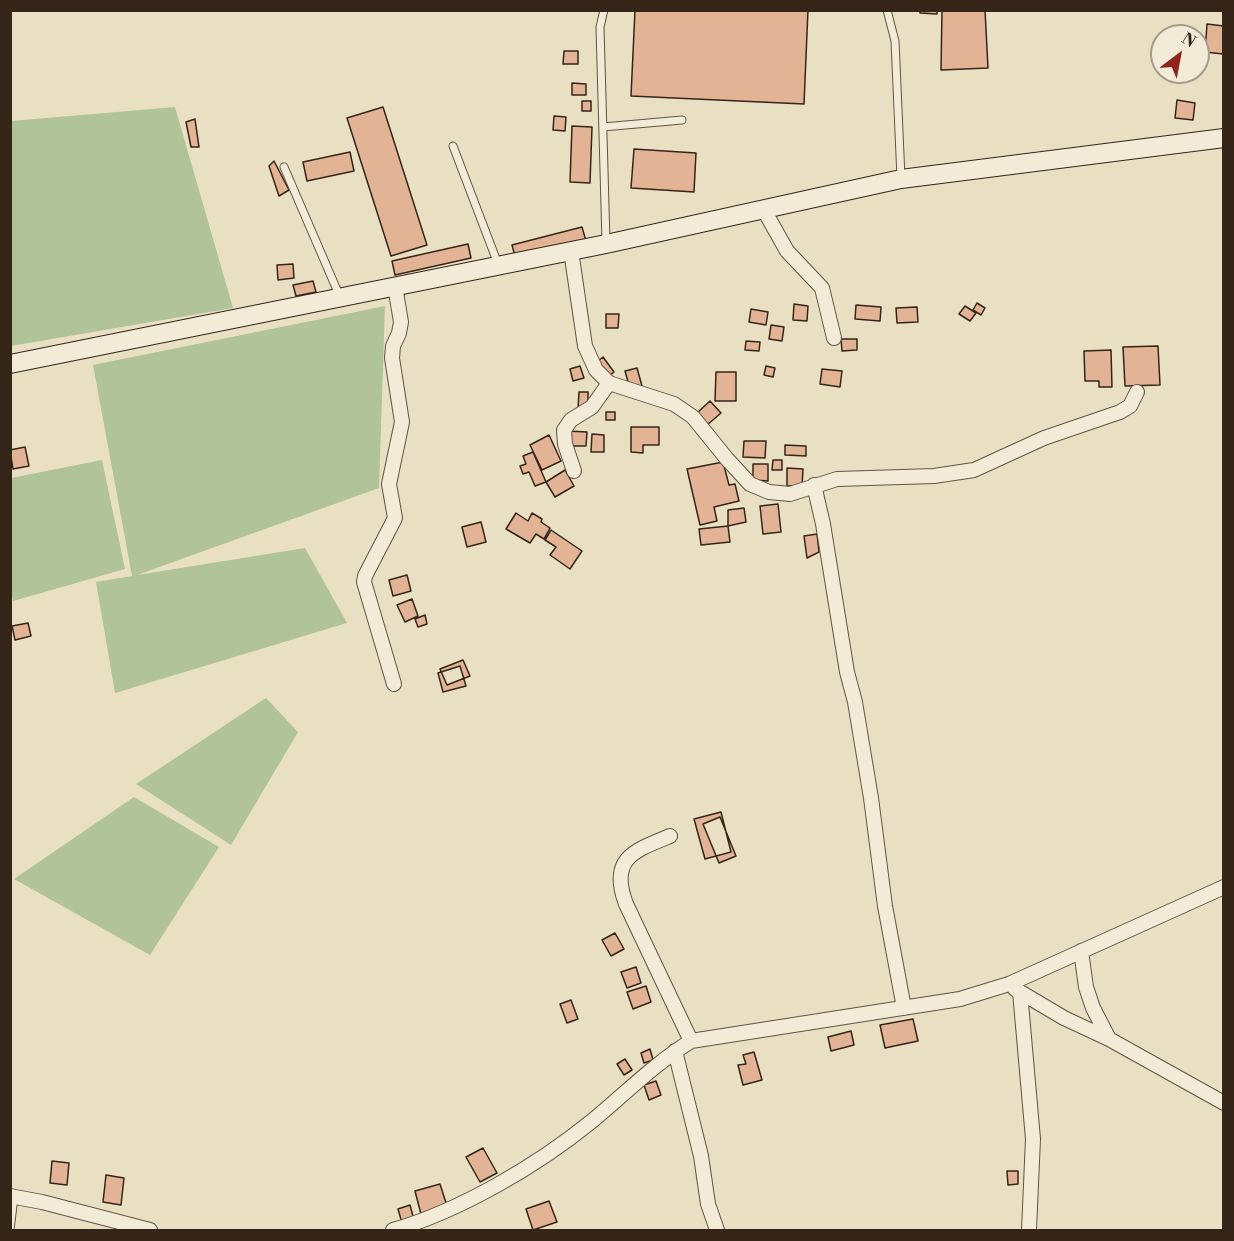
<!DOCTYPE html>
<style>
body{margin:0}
#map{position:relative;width:1234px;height:1241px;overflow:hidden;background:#e9e0c3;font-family:"Libre Bodoni",serif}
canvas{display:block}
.frame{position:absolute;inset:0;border:12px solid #352518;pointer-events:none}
.north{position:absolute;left:1150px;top:24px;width:60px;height:60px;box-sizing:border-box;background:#f1ebd8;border:2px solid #a69c8b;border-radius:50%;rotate:32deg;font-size:16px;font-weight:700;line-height:24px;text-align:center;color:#352518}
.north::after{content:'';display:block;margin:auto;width:21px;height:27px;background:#8f2418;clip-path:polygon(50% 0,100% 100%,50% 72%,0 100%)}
</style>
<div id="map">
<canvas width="1234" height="1241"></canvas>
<div class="frame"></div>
<div class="north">N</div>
</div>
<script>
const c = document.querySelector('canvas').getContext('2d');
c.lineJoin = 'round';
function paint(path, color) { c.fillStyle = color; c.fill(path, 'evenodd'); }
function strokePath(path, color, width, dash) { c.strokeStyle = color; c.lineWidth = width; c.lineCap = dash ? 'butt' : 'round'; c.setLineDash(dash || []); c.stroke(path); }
paint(new Path2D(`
 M175,107L233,308L11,346V121Z
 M385,306L379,488L137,575L305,548L347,623L115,693L96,582L132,576L93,365Z
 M102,460L125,569L13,601L10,586L11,478Z
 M266,698L298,732L231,845L136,784Z
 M134,797L219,847L150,955L14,879Z`), '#b1c398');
const building = new Path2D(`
 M635,10H808L804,104L631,96Z
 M920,10H937V14L920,13Z
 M942,10H985L988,68L941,70Z
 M1207,24L1224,26L1223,54L1205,52Z
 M564,51H578V64H563Z
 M572,83L586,84V95H572Z
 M1177,100L1195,103L1193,120L1175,118Z
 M582,101H591V111H582Z
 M383,107L427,245L391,256L347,118Z
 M554,116L566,117L565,131L553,130Z
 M195,119L199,147H191L186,122Z
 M572,126L592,127L590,183L570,182Z
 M634,149L696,153L694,192L631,188Z
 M350,152L354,171L307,181L303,162Z
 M274,161L289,190L279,196L269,166Z
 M582,227L586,241L516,260L512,245Z
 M468,244L471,258L395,275L392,261Z
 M293,264L294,278L278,280L277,265Z
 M313,281L316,292L296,296L293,285Z
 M977,303L985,308L981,315L973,310Z
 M794,304L808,306L807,321L793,320Z
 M856,305L881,307L880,321L855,319Z
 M965,306L976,313L970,321L959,314Z
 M917,307L918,322L897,323L896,308Z
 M751,309L768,312L766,325L749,322Z
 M606,314H619L618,328H606Z
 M771,325L784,327L782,341L769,339Z
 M841,339H857V350L842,351Z
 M746,341L760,342L759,351L745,350Z
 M1158,346L1160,385L1125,386L1123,347Z
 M1111,350L1112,387H1099V381H1085L1084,351Z
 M603,357L614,372L608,377L597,362Z
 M580,366L584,378L573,381L570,369Z
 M766,366L775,368L773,377L764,375Z
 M637,368L642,386L630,389L625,371Z
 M822,369L842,371L840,387L820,384Z
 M716,372H736V401H715Z
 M579,392H588V409H578Z
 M710,401L721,413L707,425L697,413Z
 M606,412H615V420H606Z
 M631,427H659V445H643V453L631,452Z
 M567,431L587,432L586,446H566Z
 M592,434L604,435V452H591Z
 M549,435L561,461L542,470L530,445Z
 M744,441H766L765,458L743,457Z
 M785,445L806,446V456L785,455Z
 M25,447L29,466L13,469L10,450Z
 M533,452L546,482L535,486L529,472L523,474L520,466L526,464L523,456Z
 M773,460H782V470H772Z
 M723,462L729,485L735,484L739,501L714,507L717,521L700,525L687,469Z
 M753,464H768V481L753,480Z
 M787,468L803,469L802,486H787Z
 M565,470L574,486L555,497L546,482Z
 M778,504L781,532L763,534L760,506Z
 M744,508L746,522L728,526V510Z
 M516,513L528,521L532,513L542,519L541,522L550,528L544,539L536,534L530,543L506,529Z
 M481,522L486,542L467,547L462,527Z
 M728,526L730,542L701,545L699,529Z
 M551,530L582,551L570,569L550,555L556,547L545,540Z
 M817,534L819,552L807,558L804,536Z
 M407,575L411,591L393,596L389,580Z
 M412,599L418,616L405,622L397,605Z
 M425,615L427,624L418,627L415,619Z
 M28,623L31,636L15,640L12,626Z
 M463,660L470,676L447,685L440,669Z
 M460,666L466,686L443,692L438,673Z
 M721,812L731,852L705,859L694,819Z
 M720,817L736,856L719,863L703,824Z
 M615,933L624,949L611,956L602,940Z
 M636,967L641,983L627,988L621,972Z
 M646,986L651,1002L633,1009L627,992Z
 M571,1000L578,1019L567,1023L560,1004Z
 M913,1019L918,1041L885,1048L880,1025Z
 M851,1031L854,1045L831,1051L828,1037Z
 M650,1049L653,1060L644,1063L641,1053Z
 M754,1052L762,1080L743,1085L738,1065L746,1064L743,1055Z
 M625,1059L632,1070L624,1075L617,1064Z
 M656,1081L661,1095L649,1100L644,1085Z
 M483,1148L497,1173L480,1182L466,1157Z
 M52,1161L69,1163L67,1185L50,1183Z
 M1007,1171H1018V1184L1008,1185Z
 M106,1175L124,1178L121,1205L103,1202Z
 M440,1184L447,1206L421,1214L415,1191Z
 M549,1201L557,1222L533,1230L526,1209Z
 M410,1205L414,1220L402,1223L398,1209Z`);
paint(building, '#e2b395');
strokePath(building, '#352518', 1.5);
const lane = new Path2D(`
 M604,10L600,27L606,242
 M887,10L895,41L901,178
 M603,127L682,120
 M453,146L498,264
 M284,167L340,297
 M10,1230L14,1197`);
const street = new Path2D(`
 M764,210L787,251L822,288L834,338
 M571,251L585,346L596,370L609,383L674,404L693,417L727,459L750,484L769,492L790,494L837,479L934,476L974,470L1044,438L1120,412L1130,406L1137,392
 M574,471L565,444L564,430L571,420L592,407L609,383
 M814,485L823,524L847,672L855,702L871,798L885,906L904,1008
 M394,684L364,582L365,576L395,518L389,484L402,422L392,358L393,346L399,333L401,322L395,286
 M670,836C633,851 609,859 626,904L691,1041
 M1081,951L1086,987L1093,1008L1109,1039L1224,1103
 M1015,989L1064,1018L1109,1039
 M1020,992L1033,1139L1029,1230
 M675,1051L701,1156L708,1204L717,1230
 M10,1196L42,1202L150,1230
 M393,1230C460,1211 538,1165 592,1121C626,1093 653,1065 691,1041L960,999L1009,984L1224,887`);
const secondary = new Path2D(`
 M10,364L606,244L901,179L1224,138`);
strokePath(lane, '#625443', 9);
strokePath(street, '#625443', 16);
strokePath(secondary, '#352518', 20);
strokePath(lane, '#f1ebd8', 7);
strokePath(street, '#f1ebd8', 14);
strokePath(secondary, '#f1ebd8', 18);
</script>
